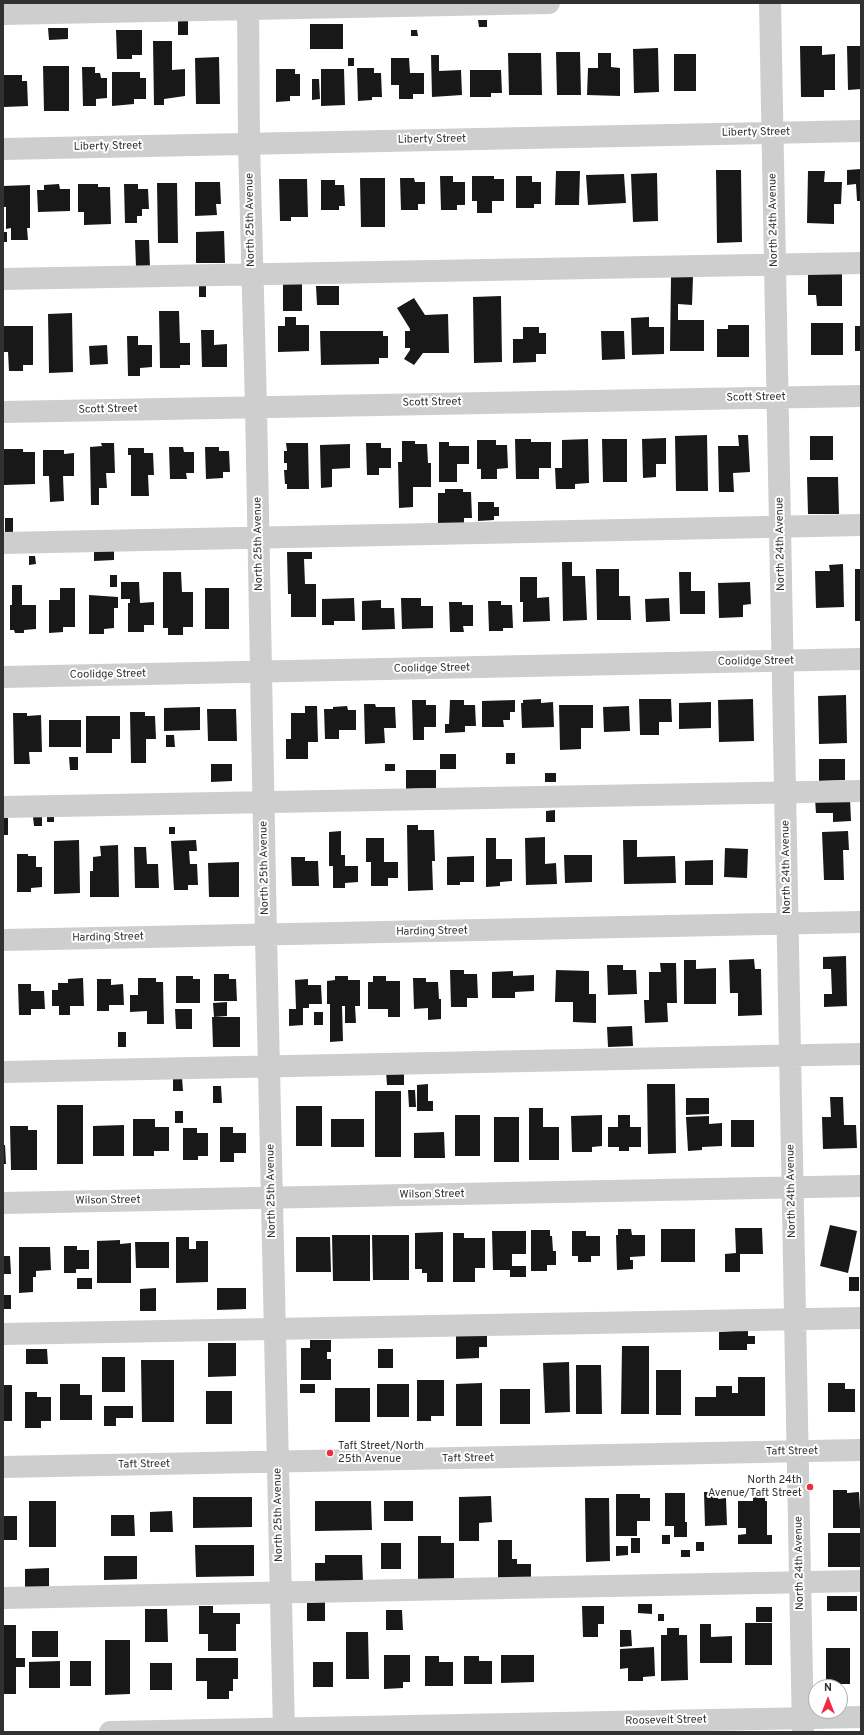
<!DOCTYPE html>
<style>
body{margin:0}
#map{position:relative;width:864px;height:1735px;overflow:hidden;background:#fff;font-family:Overpass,sans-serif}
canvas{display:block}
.frame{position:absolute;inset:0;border:4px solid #313131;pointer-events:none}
.north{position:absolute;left:808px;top:1679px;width:40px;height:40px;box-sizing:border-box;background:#fff;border:1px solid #adadad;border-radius:50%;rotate:0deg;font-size:11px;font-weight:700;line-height:16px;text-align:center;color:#313131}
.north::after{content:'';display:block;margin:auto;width:14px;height:18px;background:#ef2c41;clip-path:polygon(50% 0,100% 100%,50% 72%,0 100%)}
</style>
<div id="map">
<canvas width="864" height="1735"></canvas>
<div class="frame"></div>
<div class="north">N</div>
</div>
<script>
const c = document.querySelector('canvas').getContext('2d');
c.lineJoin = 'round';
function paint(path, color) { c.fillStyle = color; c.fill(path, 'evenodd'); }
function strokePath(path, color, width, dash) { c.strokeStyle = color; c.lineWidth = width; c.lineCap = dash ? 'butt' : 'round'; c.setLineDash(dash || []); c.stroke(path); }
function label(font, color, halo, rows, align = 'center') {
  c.font = font + ' Overpass,sans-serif'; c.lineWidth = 4; c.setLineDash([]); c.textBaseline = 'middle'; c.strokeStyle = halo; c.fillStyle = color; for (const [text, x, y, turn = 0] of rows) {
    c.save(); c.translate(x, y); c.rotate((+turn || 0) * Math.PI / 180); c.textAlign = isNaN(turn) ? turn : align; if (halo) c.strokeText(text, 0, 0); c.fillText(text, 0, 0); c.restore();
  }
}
paint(new Path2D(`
 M178,20H188V35H178Z
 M478,20H487V27H479Z
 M310,24H343V49H310Z
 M48,28H68V39L49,40Z
 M116,30H142V55H132V59H117Z
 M411,30H417L418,36H411Z
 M153,41H172V70L185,69V96L164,99V105H154Z
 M800,46H822V55L835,54V90H824V97H801Z
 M847,46H861V89L848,90Z
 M658,48L659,92L634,93L633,49Z
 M556,52H580L581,95H557Z
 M508,53H541L542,95H509Z
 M598,53H611V67L620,68V96L587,95L588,68H598Z
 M674,54H696V91H674Z
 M431,55H439V71L461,70L462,95L432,97Z
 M219,57L220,104H196L195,58Z
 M348,58H354V66H348Z
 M391,58H409L410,73H424V94H413V99H399V85H391Z
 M43,66H69V111H44Z
 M82,67H95V73H100L101,78H107V98L96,99V106H83Z
 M357,68H374V73H381L382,97H372V100L358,101Z
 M276,69H295V74H300V96H290V101L276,102Z
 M321,69H344L345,105L321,106Z
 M470,70H501L502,93H491V97H470Z
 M112,72H140V78H146V99H134V104L112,106Z
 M3,75H22V81H27L28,106L4,107Z
 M312,79H319L320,99L312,100Z
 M861,169V201H857L856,184L847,185V170Z
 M716,170H741L742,242L717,243Z
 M556,171H580L579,205H555Z
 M808,171H825L824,182H842L841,204H834V224L807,223Z
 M657,173L658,221L633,222L631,174Z
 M624,174L626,203L588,205L586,175Z
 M440,176H453V182H465V205H457V210H441Z
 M472,176H494V179H504V201H492V213H477V201H472Z
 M516,176H532V182H541V204H534V208H516Z
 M360,178H385V227H361Z
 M400,178H414L415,182H425V204H418V210H401Z
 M279,179H307L308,217H291V221H280Z
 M321,180H335V185H344L345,206H339V210H321Z
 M195,182H220L221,204H216L217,215L195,216Z
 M157,183H177L178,243H158Z
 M59,184L60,189H70V211L38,212L37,190H44V185Z
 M78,184H98V187H110L111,224L84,225V212H78Z
 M124,184H138V189H148L149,209H142V216H137V223H125Z
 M30,185V228H27L28,240H11V228L6,229V207H3V186Z
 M224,231L225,263H196V232Z
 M3,232H7V242H3Z
 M135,240H149L150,267H136Z
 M842,273V306H817L816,295H808V274Z
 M671,277H693L692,305L678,304V320H704V351H670Z
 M302,280V311H283V281Z
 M199,286H206V297H199Z
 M316,286H339V305H317Z
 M501,296L502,362L474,363L473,297Z
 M414,298L425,315L448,314L449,353H423L414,365L404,359L410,350V348H405V331H410V329L397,308Z
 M159,311H179L180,343H190V365H180V368H160Z
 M72,313L73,372L49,373L48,314Z
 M285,317H296V325H309V351L278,352V326H285Z
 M649,317V327H664V354L632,355L631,318Z
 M811,323H843V355H811Z
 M728,325H749V357H717V329H728Z
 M4,326H33V365H23V371H9L8,352H4Z
 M855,326H861V351H855Z
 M523,327H539V333H546V354H536V362L513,363V339H523Z
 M201,330H214V345L227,344V367H202Z
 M320,331H383V336H388V358H379V364L321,365Z
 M601,331H624L625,359L602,360Z
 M127,336H138V345H152V367L140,368V376H128Z
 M107,345L108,364L90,365L89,346Z
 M707,435L708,491H676L675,436Z
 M738,435H748L750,472L733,473L734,492H719L718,446H739Z
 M810,436H833V460H810Z
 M666,438V464H656V477L643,478L642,439Z
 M515,439H531V442H551V468H539V479H516Z
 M588,439L589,483L575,484V489H556L555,468H562V440Z
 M602,439H627V482H603Z
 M477,440H496V445H507L508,468L497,469V479H481V469H477Z
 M402,441H415V444H427L428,463H431V487H413V507L399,508L398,462H402Z
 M439,442H449V446H469V464H457V482H439Z
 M101,443H114L115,473H106L107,488H99V505H91L90,447L102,446Z
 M286,443H308L309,489H287V484H285L284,470H287V463H284V451H287Z
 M366,443H381V448H391V468H379V475H367Z
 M350,444V468L332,469V487L321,488L320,445Z
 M169,447H183L184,452H194V473H186L187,479H170Z
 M205,447H219V451H229L230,472H223V478L206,479Z
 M128,448H144V453H153L154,475H148L149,496H131V455H128Z
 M3,449H23V452H35V484L4,485Z
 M43,450H64V454L74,453V476H63L64,501L50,502L49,476H43Z
 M807,477H838L839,514H808Z
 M445,489H463V492H471L472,518H464V526L438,527V493H445Z
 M478,502H494V507H499V516H494V520L478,521Z
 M5,518H13V532L5,533Z
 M94,550H114V560L94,561Z
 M287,552H312V559H304L305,584H316V617H291V594H288Z
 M29,556H35L36,564L29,565Z
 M562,562H572V576H585L587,620L563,621Z
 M843,564L844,607L816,608L815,571H830L829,565Z
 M596,569H619V596H630L631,620H597Z
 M855,569H861V621H855Z
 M163,572H181L182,592H193V627H183V635H168V628H163Z
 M679,572H691V591H705V614H680Z
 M110,575H117V587H110Z
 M520,577H537V598L549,597L550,621L523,622V602H520Z
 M121,582H139L140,603L154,602V625H144V632H128V603H130V599H121Z
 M750,582L751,604L743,605V617L719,618L718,583Z
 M12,585H22V605H36V629L24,630V633H15L14,630H10V605H12Z
 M60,588H75V627H63V632L49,633V600H60Z
 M205,588H229V629H205Z
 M89,595L118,597V608H114V628L104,629V634H89Z
 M354,598L355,621H334V625H322V599Z
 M401,598H421V606H433V628L402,629Z
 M669,598L670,621L646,622L645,599Z
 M381,600V608H394L395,629L362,630V601Z
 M488,601H501V605H512L513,628H503V631H489Z
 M449,602H462V605H473V626H463L464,632H450Z
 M846,695L847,743L819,744L818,696Z
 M541,699V703L553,702L554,727L522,728L521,703H523V700Z
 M639,699H671L672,722H659V735H640Z
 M753,699L754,741L719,742L718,700Z
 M412,700H426V705H436V727H424V740H413Z
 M450,700H464V705H475L476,726H465V732L445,733V724H449Z
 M515,700V712H510V720H503L504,727H482V701Z
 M711,702V728L679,729V703Z
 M364,704H375L376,707H395L396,728H384L385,743L365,744Z
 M559,705H593V728H581V749L560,750Z
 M305,706H317L318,742H308V759H286V739H291V713H305Z
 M347,706L348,710H356V730H339V739H325L324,709H333V707Z
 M629,706L630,731L604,732L603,707Z
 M200,707V730L164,731V708Z
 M207,709H236L237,741H208Z
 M130,712H145V716H155L156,739H146V763H131Z
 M13,713H27V716L41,715L42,752H29L30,764H14Z
 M86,716H120V739H112V753H86Z
 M49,720H81V747H49Z
 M166,735H174L175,747H166Z
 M506,753H515V764H506Z
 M440,754H456V769H440Z
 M69,757H78V770H70Z
 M819,759H845V780L819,781Z
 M211,764H232V781L211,782Z
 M385,764H395V771H385Z
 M406,770H436V788L406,789Z
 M545,773H556V782H545Z
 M815,799H850L851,821L833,822V813H816Z
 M555,810V822H546V811Z
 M47,815H54V822H47Z
 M33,817H42V826H34Z
 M3,818H8V835H3Z
 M407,825H418V830H434L435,861H432L433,890L408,891Z
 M169,827H175V834H169Z
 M341,831V855H345V866H358V882L345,883V888H333V866H329V832Z
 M848,831L849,850H843L844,880H824L822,832Z
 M545,837V864L556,863L557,884L526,885L525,838Z
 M366,838H384V862H398V878H388V886H371V862H366Z
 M486,838H496V859H512V881L500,882V886L486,887Z
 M79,840L80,893L54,894V841Z
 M196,840L197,851H189L190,864H197L198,885H188V890H174L171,841Z
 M623,840H637V857L675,856L676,883L624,884Z
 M118,845L119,897H90V871H93V857L101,856L100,846Z
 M134,847H146L147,864H158L159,888H135Z
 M725,848L748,849L747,878L724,877Z
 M17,854H28V856H36V867H42V887L31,888V892H17Z
 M564,855H592V882L565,883Z
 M474,856V882H460V885H447V857Z
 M291,857H305V861H318L319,886H292Z
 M713,860V885H685V861Z
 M239,862V897H209L208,863Z
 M846,956L847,1006L824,1007V994H832L831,969H823V957Z
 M754,959L755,969H761L762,1015L738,1016V993H730L729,960Z
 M684,960H696V969L716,968V1004H684Z
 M660,963H676L677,1003H667L668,1022L645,1023L644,1000H649V972H661Z
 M607,965H623V970H636L637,994L608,995Z
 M450,970H464V974H477L478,998H467V1007H451Z
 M556,970L589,971V994H596V1023L573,1022V1002H555Z
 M513,971V976L534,975V991L515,992V998H492V972Z
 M214,974H229V979H236L237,1001H214Z
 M176,976H193V979H200V1003H176Z
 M335,976H348V980H360V1006H355L356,1023H345V1006H342L343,1041L330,1042V1004H327V981L335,980Z
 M373,976H386V981H400V1017H388V1009H368V982H373Z
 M83,978L84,1006H70V1015H59V1006H52V990H58V983H68V979Z
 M138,978H156V982H163L164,1024H147V1011L130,1012V995H138Z
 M413,978H426V982H438L439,999H441V1019L428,1020V1008L414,1009Z
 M97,979H111V985L123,984L124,1005H109V1011H97Z
 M308,979V985H321L322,1004H309V1008H303V1025L289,1026V1009H296L295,980Z
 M18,984H31V991H44L45,1009H31V1015H19Z
 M227,1002V1016L214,1017L213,1003Z
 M175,1009H192V1029H176Z
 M314,1012H323V1025H314Z
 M212,1017H240V1047H213Z
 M632,1026L633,1046L608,1047L607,1027Z
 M118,1032H126V1047H118Z
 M386,1071H404V1085H387Z
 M173,1077H182L183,1091H173Z
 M428,1084V1101H433V1111H417V1085Z
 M647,1084H675L676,1153L648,1154Z
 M213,1086H221L222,1103H213Z
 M408,1090H415L416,1107H409Z
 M375,1091H401V1157H375Z
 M830,1097H843L844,1125H856L857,1148L823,1149L822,1117H831Z
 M686,1098H709V1114L686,1115Z
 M57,1105H83V1164H57Z
 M296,1106H322V1146H296Z
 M529,1108H543V1127H559V1160H529Z
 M175,1111H183V1123H175Z
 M455,1115H480V1156H455Z
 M602,1115V1146L592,1147V1152H572L571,1116Z
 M618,1115H630V1127H641V1147H629V1151H619V1147H608V1127H618Z
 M709,1116V1124L722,1123V1146L702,1147V1150L688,1151L686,1117Z
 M494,1117H519V1162H494Z
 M133,1119H155V1127H169V1151H154V1156H133Z
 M331,1119H364V1147H331Z
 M731,1120H754V1147H731Z
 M124,1125V1156H93V1126Z
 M10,1126H28V1130H37V1170H11Z
 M220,1127H233V1133H246V1153H234V1162H220Z
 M183,1128H197V1133H208V1156H198V1160H183Z
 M444,1132L445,1158H414V1133Z
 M3,1145H5L6,1164H3Z
 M830,1225L857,1231L848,1273L820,1266Z
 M735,1228H762L763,1254H740V1272H725V1254L736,1253Z
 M618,1229H631L632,1235H645V1256L630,1257V1260H633V1269L617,1270L616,1235H618Z
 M661,1229H695V1262H661Z
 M531,1230H550V1236H552L553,1251H556V1265H547V1271H531Z
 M492,1231H526V1254H512V1266H526V1277H510V1270H493Z
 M572,1231H586V1236H600V1256H591V1262H578V1256H572Z
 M443,1232V1282H427V1273H422V1269H415V1233Z
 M453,1233H464V1238H485V1268H475V1282H453Z
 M332,1235H370V1281H333Z
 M372,1235H409V1280H373Z
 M176,1237H189V1249H196V1241H208V1282L176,1283Z
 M296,1237H330L331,1272H296Z
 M120,1240V1244L131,1243V1283H97V1241Z
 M135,1242H169V1268H136Z
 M64,1246H77V1250H89V1269H76V1273H64Z
 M19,1247H50L51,1270L36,1271V1277H33V1292L19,1293Z
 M3,1256H10L11,1274H3Z
 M849,1277H859V1291H849Z
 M77,1278H92V1289H77Z
 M156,1288V1311H140V1289Z
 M217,1288H246V1309L217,1310Z
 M3,1295H11V1309H3Z
 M748,1330V1336H755V1344H747V1350H719V1332Z
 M456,1334H487V1347H479V1358L456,1359Z
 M310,1340H331V1352H327V1359H331V1380H301V1348H310Z
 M208,1343H236V1376L208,1377Z
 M622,1346H649V1414H621Z
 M26,1349H47L48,1364H26Z
 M378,1349H393V1368H378Z
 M102,1357H125V1392H102Z
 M141,1360H174V1422H142Z
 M569,1362L570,1412L545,1413L543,1363Z
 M576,1365H601L602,1414H576Z
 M656,1370H681V1415H656Z
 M738,1377H765V1416H695V1397H716V1386H732V1393H738Z
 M417,1380H444V1416H431V1421H417Z
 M482,1383V1426H456V1384Z
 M828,1383H845V1389H855V1412H828Z
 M60,1384H80V1395H92V1420H60Z
 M300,1384H315V1393H300Z
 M377,1384H409V1417H377Z
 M3,1385H12V1421H3Z
 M335,1388H370V1422H335Z
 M500,1389H530V1424H500Z
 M206,1391H232V1424H206Z
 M25,1392H37V1397H51V1421H41V1428H25Z
 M104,1406H133V1418H116V1426H104Z
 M833,1490H847V1493L859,1492L861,1528H833Z
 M704,1492H718V1499L726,1498L727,1525L705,1526Z
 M665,1493H685V1522H687V1537H674V1526H665Z
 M616,1494H640V1498H650V1521H637V1536H616Z
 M753,1495H765V1501H767V1535H772V1544H738V1535L746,1534V1528H738V1501H753Z
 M491,1496L492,1522L479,1523V1541H459V1497Z
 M193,1497H252V1527L193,1528Z
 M585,1498H609L610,1561L586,1562Z
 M29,1501H56V1547H29Z
 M315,1501H371L372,1530L315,1531Z
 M384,1501H413V1521H384Z
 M172,1511L173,1532H150V1512Z
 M111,1515H134L135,1536H111Z
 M3,1516H17V1540H3Z
 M828,1533H861V1567H828Z
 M662,1535H670V1544H662Z
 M418,1536H441V1543H454V1579L418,1585Z
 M631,1538H640V1553H631Z
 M498,1540H512V1559H517V1564H531V1582H498Z
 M696,1542H704V1551H696Z
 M381,1543H401V1569H381Z
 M195,1545H254V1576L196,1577Z
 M616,1546H628V1555L616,1556Z
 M681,1550H690V1557H681Z
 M325,1555H362L363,1583H315V1563H325Z
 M104,1556H137V1579L104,1580Z
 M49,1568V1590H25V1569Z
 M827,1596H857V1611H827Z
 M325,1602V1621H307V1603Z
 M638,1604H652V1614L638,1613Z
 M199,1606H213V1613H240V1624H236V1651H208V1634H199Z
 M582,1606H604V1624H598V1637H583Z
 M756,1607H772V1622H756Z
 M145,1609H167L168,1642H145Z
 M386,1610H402L403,1630H386Z
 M658,1614H664V1621H658Z
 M745,1623H772V1665H745Z
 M700,1624H711V1637L732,1636V1663H700Z
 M3,1625H16V1658H25V1667H16V1694H3Z
 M667,1628H679V1635H687L688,1680L661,1681V1635H667Z
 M620,1630H631L632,1646L620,1647Z
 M32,1631H58V1657H32Z
 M346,1632H368L369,1679H346Z
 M105,1640H130V1694L105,1695Z
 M654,1647L655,1676L643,1677V1681H628V1668L620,1669V1649Z
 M826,1648H850V1684H826Z
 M384,1655H410V1682H403V1688L384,1689Z
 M501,1655H534V1682L501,1683Z
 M425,1656H439V1662H453V1686H425Z
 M464,1656H479V1661H492V1684H464Z
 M196,1658H238V1679H233V1691H229V1699H207V1681H196Z
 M60,1661V1688H29V1662Z
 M70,1661H91V1686H70Z
 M313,1662H333V1687H313Z
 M150,1663H172V1690H150Z`), '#181818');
strokePath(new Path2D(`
 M248,3L249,144L256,406L266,936L284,1732
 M770,3L803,1732
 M3,14L549,3
 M3,149L861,131
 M3,279L861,263
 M3,412L861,396
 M3,543L861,525
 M3,677L861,659
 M3,807L861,791
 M3,940L861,922
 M3,1072L861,1054
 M3,1203L861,1186
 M3,1334L861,1318
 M3,1467L861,1450
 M3,1598L861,1581
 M110,1732L861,1717`), '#cecece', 22);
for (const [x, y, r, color] of [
 [330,1453,4,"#ef2c41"],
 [810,1487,4,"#ef2c41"]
]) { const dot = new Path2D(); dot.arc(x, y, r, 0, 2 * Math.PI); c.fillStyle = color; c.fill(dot); strokePath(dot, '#fff', 1.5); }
label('11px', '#313131', '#fff', [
 ["Liberty Street",756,133,-1],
 ["Liberty Street",432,140,-1],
 ["Liberty Street",108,147,-1],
 ["North 25th Avenue",251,220,-91],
 ["North 24th Avenue",774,220,-91],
 ["Scott Street",756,398,-1],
 ["Scott Street",432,403,-1],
 ["Scott Street",108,410,-1],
 ["North 25th Avenue",259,544,-91],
 ["North 24th Avenue",781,544,-91],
 ["Coolidge Street",756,662,-1],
 ["Coolidge Street",432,669,-1],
 ["Coolidge Street",108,675,-1],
 ["North 24th Avenue",787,867,-91],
 ["North 25th Avenue",265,868,-91],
 ["Harding Street",432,932,-1],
 ["Harding Street",108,938,-1],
 ["North 25th Avenue",272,1191,-91],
 ["North 24th Avenue",792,1191,-91],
 ["Wilson Street",432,1195,-1],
 ["Wilson Street",108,1201,-1],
 ["Taft Street",792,1452,-1],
 ["Taft Street",468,1459,-1],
 ["Taft Street",144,1465,-1],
 ["North 25th Avenue",279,1515,-91],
 ["North 24th Avenue",800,1563,-91],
 ["Roosevelt Street",666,1721,-1]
]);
label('11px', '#313131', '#fff', [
 ["Taft Street/North",338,1447],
 ["25th Avenue",338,1460],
 ["North 24th",802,1481,"right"],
 ["Avenue/Taft Street",802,1494,"right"]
], 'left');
</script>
